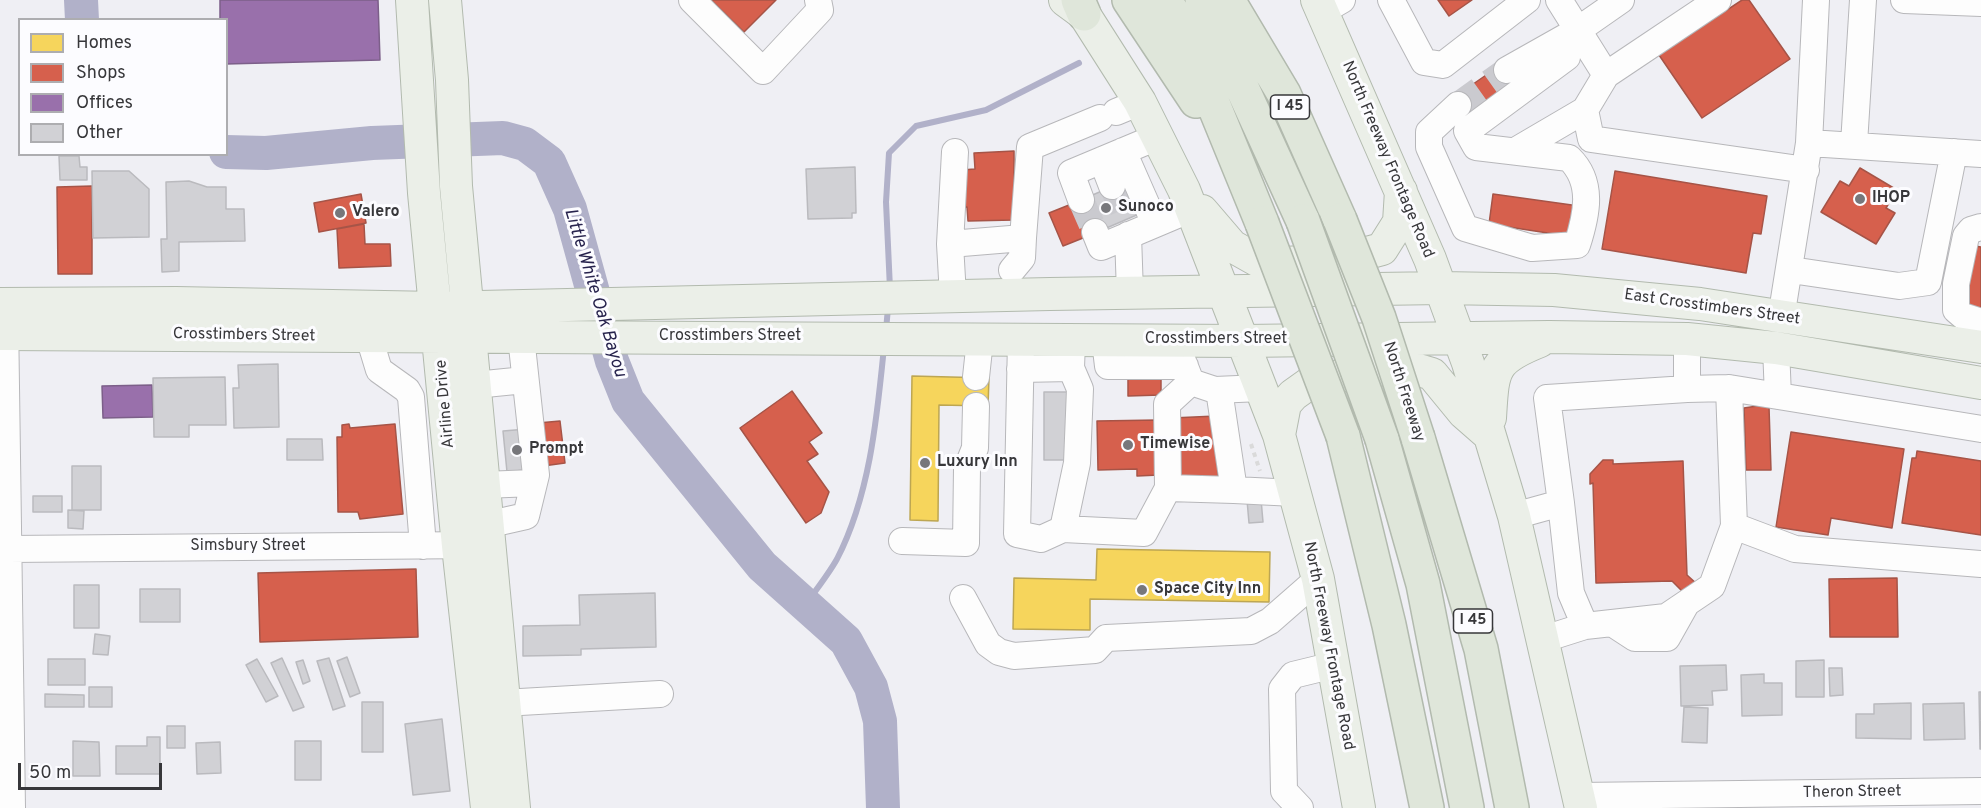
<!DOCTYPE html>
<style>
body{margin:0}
#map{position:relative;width:1981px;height:808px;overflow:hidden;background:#efeff4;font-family:Overpass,sans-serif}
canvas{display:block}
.legend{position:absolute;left:18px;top:18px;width:210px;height:138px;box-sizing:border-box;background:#fcfcff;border:2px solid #adadb0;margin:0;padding:8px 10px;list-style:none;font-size:18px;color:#37373a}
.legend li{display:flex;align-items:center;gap:12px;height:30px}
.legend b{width:30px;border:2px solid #adadb0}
.scale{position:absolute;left:18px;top:763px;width:144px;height:27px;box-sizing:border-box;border:3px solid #37373a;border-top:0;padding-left:8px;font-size:18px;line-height:21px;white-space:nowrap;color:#37373a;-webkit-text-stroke:4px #fcfcff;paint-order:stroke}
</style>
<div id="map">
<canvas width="1981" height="808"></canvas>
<ul class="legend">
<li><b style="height:16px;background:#f6d55c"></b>Homes</li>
<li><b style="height:16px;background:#d6604d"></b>Shops</li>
<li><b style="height:16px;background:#9970ab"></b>Offices</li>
<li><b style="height:16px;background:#d1d1d5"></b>Other</li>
</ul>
<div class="scale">50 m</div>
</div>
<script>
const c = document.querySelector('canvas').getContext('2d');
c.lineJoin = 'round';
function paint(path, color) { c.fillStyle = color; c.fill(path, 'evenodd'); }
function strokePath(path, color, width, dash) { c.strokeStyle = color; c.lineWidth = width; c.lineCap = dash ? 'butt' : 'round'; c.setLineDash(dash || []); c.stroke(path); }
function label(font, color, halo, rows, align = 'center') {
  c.font = font + ' Overpass,sans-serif'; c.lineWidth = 6; c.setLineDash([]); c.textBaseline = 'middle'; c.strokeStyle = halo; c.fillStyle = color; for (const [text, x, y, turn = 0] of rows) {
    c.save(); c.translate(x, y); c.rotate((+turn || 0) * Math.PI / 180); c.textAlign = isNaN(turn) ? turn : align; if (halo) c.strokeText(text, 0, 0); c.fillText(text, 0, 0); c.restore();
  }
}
const homes = new Path2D(`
 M912,376L989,378L988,406L939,405L938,521L910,520Z
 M1097,549L1270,552L1269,602L1090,599V630L1013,629L1014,578L1096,580Z`);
paint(homes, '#f6d55c');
strokePath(homes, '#bda652', 1.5);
const shops = new Path2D(`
 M711,0H776L744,32Z
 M1438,0H1472L1449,16Z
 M1742,0H1749L1790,59L1702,118L1659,55Z
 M1502,64L1519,88L1469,122L1453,98Z
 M1014,151V220L968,221L967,207H960L961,170L975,169L974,153Z
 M1860,168L1897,190L1886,208L1895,213L1876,244L1821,212L1840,181L1849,186Z
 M1615,171L1767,196L1761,234L1753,233L1746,273L1602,249Z
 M92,186V274H58L57,187Z
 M361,194L366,223L319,232L314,203Z
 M1493,194L1579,206L1574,237L1489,224Z
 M1074,203L1088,236L1063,246L1049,213Z
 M364,224L365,244H390L391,266L339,268L337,229Z
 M1970,245L1981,247V311L1964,309Z
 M1128,372H1161V395L1128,396Z
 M792,391L822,433L809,442L818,454L807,461L829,492L821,513L806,523L740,428Z
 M1764,405L1769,407L1771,470H1746L1744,408Z
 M1216,416L1218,478L1174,479L1172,418Z
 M1158,420L1159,475L1137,476V469L1098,470L1097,421Z
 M560,421L565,463L543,466L538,423Z
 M349,424L350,428L395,424L403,514L360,519L358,512H338L337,437H342V425Z
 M1791,432L1904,449L1892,528L1831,518L1828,535L1776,527Z
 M1917,451L1981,461V535L1902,523L1912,458H1916Z
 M1603,460H1613V464L1683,461L1687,575L1698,585L1687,596L1672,581L1596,583L1593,483L1590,484V474Z
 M416,569L418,637L260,642L258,573Z
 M1897,578L1898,637H1830L1829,579Z`);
paint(shops, '#d6604d');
strokePath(shops, '#a65447', 1.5);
const offices = new Path2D(`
 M220,0H378L380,60L226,64V20H220Z
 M152,385L153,417L103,418L102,386Z`);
paint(offices, '#9970ab');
strokePath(offices, '#7c5f89', 1.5);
strokePath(new Path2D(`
 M890,289L886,202L889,153L916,126L986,110L1079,63
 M886,330L888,308
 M805,605C816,590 828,575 837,559C870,495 877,417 884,347`), '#b1b1c9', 6);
strokePath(new Path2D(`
 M81,0L82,20
 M226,152L266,153L372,143L503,138L525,144L549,162L570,209L612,361L628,401L762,566L846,641L871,687L880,721L883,808`), '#b1b1c9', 34);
const building = new Path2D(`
 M59,156H79L80,167H87V180H60Z
 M855,167L856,213H852V218L808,219L806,169Z
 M92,171H129L149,189V237L93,238Z
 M189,181L207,187H226V209H244L245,241L179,242V271L162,272L161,239H167L166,182Z
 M1125,181L1139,214L1088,236L1074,203Z
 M278,364L279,427L234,428L233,388H239L238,365Z
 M225,377L226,425H189V437H154L153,378Z
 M1044,392H1071V460H1044Z
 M527,429L532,469L507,472L503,431Z
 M287,439H322L323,460H287Z
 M72,466H101V510H72Z
 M33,496H62V512H33Z
 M1261,499L1263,522L1249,523L1247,500Z
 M68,510L84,511L83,529L68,528Z
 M74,585H99V628H74Z
 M140,589H180V622H140Z
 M655,593L656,647L581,649V655L523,656V626L580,625L579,595Z
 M95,634L110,636L108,655L93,654Z
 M347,657L360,693L350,697L337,661Z
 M282,658L304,707L293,711L271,663Z
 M329,658L345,706L333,710L317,661Z
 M48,659H85V685H48Z
 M257,659L278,696L266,702L246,665Z
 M303,660L310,681L303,684L296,662Z
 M1824,660V697H1796V661Z
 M1726,665L1727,690L1712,691L1713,705L1681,706L1680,666Z
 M1829,668H1842L1843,695L1830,696Z
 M1764,674V683H1782V715L1742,716L1741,675Z
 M89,687H112V707H89Z
 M1979,692H1981V749H1980Z
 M45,694L84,695V707H45Z
 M362,702H383V752H362Z
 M1911,703V739L1856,738V714H1874V704Z
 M1964,703L1965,739L1924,740L1923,704Z
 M1684,707L1708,708L1707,743L1682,742Z
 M442,719L450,791L413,795L405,724Z
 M167,726H185V748H167Z
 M147,737H160V774H116V746H147Z
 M73,741L99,742L100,776H73Z
 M295,741H321V780H295Z
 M220,742L221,773L197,774L196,743Z`);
paint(building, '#d1d1d5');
strokePath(building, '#bababe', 1.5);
strokePath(new Path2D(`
 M1458,105L1507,70
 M1112,186L1127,219
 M1081,200L1095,232`), '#cacacf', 26, [26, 13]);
const minor = new Path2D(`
 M692,0L763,71L820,10L818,0
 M1391,0L1424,62L1443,65L1527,0
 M1559,0L1606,75L1585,110L1591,139L1806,170
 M1904,0L1981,3
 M1323,11L1342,0
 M1507,70L1578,30L1621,0
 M1606,75L1718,0
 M1458,105L1429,132V147L1465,228L1532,248L1577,245C1587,214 1594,182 1569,158L1476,147L1467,131L1567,57L1554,44
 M1116,112L1140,102
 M1809,143L1981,154
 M1854,144L1863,0
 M1123,151L1155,224
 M1515,151L1585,110
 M955,152L950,244L1023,238L1030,147L1100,118
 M1102,160L1112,186
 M1081,200L1071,173L1157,137
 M1981,227L1971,230L1966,236L1956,284V310L1963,316L1981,322
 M1095,232L1101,247L1191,209
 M1128,235L1130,293
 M950,244L953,296
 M1012,270L1022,258L1023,238
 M1791,270L1899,286L1928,282L1954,152
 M5,316L12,808
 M1781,318L1809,143L1816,0
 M369,337L379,370L407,390L411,397L423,546
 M1021,340L1017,534L1041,539L1063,529L1144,533L1168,488
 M1105,341L1108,366H1185
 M1175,341L1191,382L1215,390L1261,388
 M1776,348L1778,396
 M1020,369L1071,368
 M976,377L980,340
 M1191,382L1167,404L1168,488L1234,490
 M475,385L525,380
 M1687,389L1729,388L1981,429
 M1219,390L1234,490L1295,493
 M483,485L534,483
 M1561,503L1547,398L1687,389V339
 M1514,516L1561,503L1571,593L1585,626
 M486,525L526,516L536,475L521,337
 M1734,526L1795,549L1981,564
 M1063,529L1077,463L1080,389L1071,368L1072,341
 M902,541L966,543L967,468L975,448L976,406
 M9,549L477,545
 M963,598L988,644L999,652L1014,656L1095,650L1106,638L1251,631L1270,621L1318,579
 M1612,623L1635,638H1667L1685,606
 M1544,639L1585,626L1666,617L1712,586L1734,526L1729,388
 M503,703L660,694
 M1578,796L1981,791
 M1300,808L1284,791L1282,689L1293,675L1334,665`);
const major = new Path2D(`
 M412,0L424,193L458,546L487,808
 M445,0L452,80L456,186L514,808
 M1065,0L1084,14L1140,102L1184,190L1279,435L1318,579L1359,808
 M1317,0L1430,259L1468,363L1514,516L1581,808
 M1202,211L1232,246L1264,264L1341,260L1382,249L1399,222L1401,191
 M0,304L176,303L436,308L1050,294L1442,288L1554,290L1700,304L1981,347
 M0,334L1244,341L1549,337L1687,339L1776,348L1981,383
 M1490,418C1493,369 1492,360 1540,341
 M1279,435L1285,404L1293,395L1314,380L1405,366L1432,374L1464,413L1488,434`);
const highway = new Path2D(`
 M1078,0L1084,14
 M1129,0L1196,101
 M1165,0L1183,30L1262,223
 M1202,0L1303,221
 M1228,0L1284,94L1340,220
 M1343,436L1389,625L1427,808
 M1418,438L1481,649L1512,808
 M1382,439L1423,584L1467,808`);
strokePath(minor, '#b7b7ba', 28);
strokePath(major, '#b2baae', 34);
strokePath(highway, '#b2baae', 36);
strokePath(new Path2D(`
 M1251,444L1260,471`), '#dadada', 4, [4.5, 4.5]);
strokePath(minor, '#fdfdfd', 26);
strokePath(major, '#ebefe8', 32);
strokePath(highway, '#dfe6da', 33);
const highwayBridge = new Path2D(`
 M1340,220L1379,318L1418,438
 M1303,221L1382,439
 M1262,223L1343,436`);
strokePath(highwayBridge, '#b2baae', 36, []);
strokePath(highwayBridge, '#dfe6da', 33);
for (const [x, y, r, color] of [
 [1860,199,6,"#77777b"],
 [1106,208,6,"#77777b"],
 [340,213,6,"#77777b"],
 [1128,445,6,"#77777b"],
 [517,450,6,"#77777b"],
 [925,463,6,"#77777b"],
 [1142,590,6,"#77777b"]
]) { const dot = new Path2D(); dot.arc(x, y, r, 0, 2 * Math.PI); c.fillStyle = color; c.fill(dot); strokePath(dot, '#fcfcff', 2); }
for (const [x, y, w] of [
 [1290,107,39],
 [1473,621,39]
]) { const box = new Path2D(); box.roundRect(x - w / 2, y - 12, w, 24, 4.5); c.fillStyle = '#fcfcff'; c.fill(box); strokePath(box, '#37373a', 1.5); }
label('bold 15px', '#37373a', null, [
 ["I 45",1290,107],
 ["I 45",1473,621]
]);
label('16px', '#37373a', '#fcfcff', [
 ["North Freeway Frontage Road",1387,160,67],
 ["East Crosstimbers Street",1712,308,8],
 ["Crosstimbers Street",244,336,1],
 ["Crosstimbers Street",730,337],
 ["Crosstimbers Street",1216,340],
 ["North Freeway",1403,392,72],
 ["Airline Drive",446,404,-95],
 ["Simsbury Street",248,547],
 ["North Freeway Frontage Road",1328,646,79],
 ["Theron Street",1852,793,-1]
]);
label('bold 16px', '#37373a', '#fcfcff', [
 ["IHOP",1872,199],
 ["Sunoco",1118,208],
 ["Valero",352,213],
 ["Timewise",1140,445],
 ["Prompt",529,450],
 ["Luxury Inn",937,463],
 ["Space City Inn",1154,590]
], 'left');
label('italic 18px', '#27234d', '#fcfcff', [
 ["Little White Oak Bayou",594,293,73]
]);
</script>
